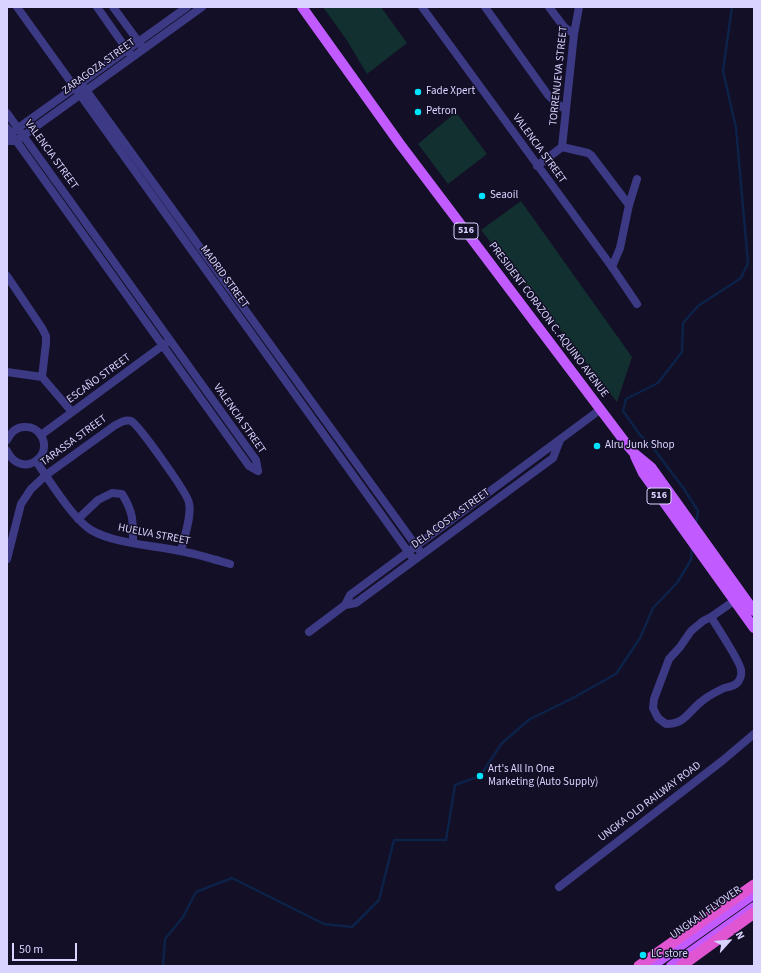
<!DOCTYPE html>
<meta charset="utf-8">
<style>
body{margin:0}
#map{position:relative;width:761px;height:973px;overflow:hidden;background:#130f26;font-family:"Source Sans 3",sans-serif}
canvas{display:block}
.frame{position:absolute;inset:0;border:8px solid #d9d4ff;pointer-events:none}
.north{position:absolute;left:709px;top:921px;width:40px;height:40px;-webkit-text-stroke:3px #130f26;paint-order:stroke;rotate:63deg;font-size:11px;font-weight:700;line-height:16px;text-align:center;color:#d9d4ff}
.north::after{content:'';display:block;margin:auto;width:14px;height:18px;background:#d9d4ff;clip-path:polygon(50% 0,100% 100%,50% 72%,0 100%)}
.scale{position:absolute;left:12px;top:943px;width:65px;height:18px;box-sizing:border-box;border:2px solid #d9d4ff;border-top:0;padding-left:5px;font-size:12px;line-height:14px;white-space:nowrap;color:#d9d4ff;-webkit-text-stroke:3px #130f26;paint-order:stroke}
</style>
<div id="map">
<canvas width="761" height="973"></canvas>
<div class="frame"></div>
<div class="north">N</div>
<div class="scale">50 m</div>
</div>
<script>
const c = document.querySelector('canvas').getContext('2d');
c.lineJoin = 'round';
function paint(path, color) { c.fillStyle = color; c.fill(path, 'evenodd'); }
function strokePath(path, color, width, dash) { c.strokeStyle = color; c.lineWidth = width; c.lineCap = dash ? 'butt' : 'round'; c.setLineDash(dash || []); c.stroke(path); }
function label(font, color, halo, rows, align = 'center') {
  c.font = font + ' "Source Sans 3",sans-serif'; c.lineWidth = 3; c.setLineDash([]); c.textBaseline = 'middle'; c.strokeStyle = halo; c.fillStyle = color; for (const [text, x, y, turn = 0] of rows) {
    c.save(); c.translate(x, y); c.rotate((+turn || 0) * Math.PI / 180); c.textAlign = isNaN(turn) ? turn : align; if (halo) c.strokeText(text, 0, 0); c.fillText(text, 0, 0); c.restore();
  }
}
paint(new Path2D(`
 M323,7H381L407,43L367,74L346,39Z
 M456,112L487,154L448,184L418,144Z
 M521,201L632,357L617,402L481,230Z`), '#12302f');
strokePath(new Path2D(`
 M696,524L698,511L684,489L651,445L640,435L623,411L626,399L658,383L682,352L683,323L698,306L741,278L748,263L736,128L723,71L732,7
 M163,966L165,939L183,917L196,892L232,878L324,924L352,927L379,900L394,840H446L455,785L480,776L502,743L530,719L571,699L616,674L640,638L653,608L677,583L691,560L692,548`), '#0c2248', 2.5);
strokePath(new Path2D(`
 M17,7L414,560
 M97,7L130,54
 M113,7L141,45
 M422,7L612,267L637,304
 M485,7L548,95L557,104L565,109
 M549,7L564,27L574,34
 M81,83L422,554
 M7,113L256,460L258,471
 M7,128L249,466L258,471
 M14,131L187,7
 M7,141H16L202,7
 M562,147L574,34L579,7
 M562,147L588,153L591,155L629,205
 M537,166L562,147
 M612,267L620,248L629,205L637,179
 M7,276L42,328L46,336V343L42,377
 M7,372L42,377L72,412
 M41,435L166,343
 M7,440C11,432 17,426 26,427C32,427 37,430 40,434C56,456 21,480 7,451
 M36,461C49,480 73,519 91,530C115,544 152,545 180,551C197,554 213,559 230,564
 M78,519L98,500L112,493L122,494C134,513 133,522 133,543
 M7,559L21,504L31,489L46,475L114,426C119,423 125,419 131,421C138,424 188,494 189,503C192,516 184,537 181,551
 M345,605L356,603L553,458L560,440
 M711,617C716,625 741,663 741,670C742,675 740,681 736,684C732,687 726,687 722,689C716,692 705,698 701,702C688,712 685,724 666,724L658,718L653,708L654,699L669,659L680,647L691,631L703,621L711,617L734,601
 M309,632L345,605L350,595L601,409
 M559,887L722,761L754,734`), '#3d3a85', 8);
strokePath(new Path2D(`
 M302,7L400,144L628,446L634,453L651,467L754,611
 M635,456L643,473L754,628
 M652,966L754,894
 M671,966L754,907`), '#c25bff', 10);
strokePath(new Path2D(`
 M639,966L754,885
 M681,966L754,913`), '#e055d1', 11);
for (const [x, y, r, color] of [
 [418,92,4,"#00e5ff"],
 [418,112,4,"#00e5ff"],
 [482,196,4,"#00e5ff"],
 [597,446,4,"#00e5ff"],
 [480,776,4,"#00e5ff"],
 [643,955,4,"#00e5ff"]
]) { const dot = new Path2D(); dot.arc(x, y, r, 0, 2 * Math.PI); c.fillStyle = color; c.fill(dot); strokePath(dot, '#130f26', 1.5); }
for (const [x, y, w] of [
 [466,231,24],
 [659,496,24]
]) { const box = new Path2D(); box.roundRect(x - w / 2, y - 8, w, 16, 3); c.fillStyle = '#130f26'; c.fill(box); strokePath(box, '#d9d4ff', 1); }
label('bold 10px', '#d9d4ff', null, [
 ["516",466,231],
 ["516",659,496]
]);
label('11px', '#d9d4ff', '#130f26', [
 ["ZARAGOZA STREET",99,67,-36],
 ["TORRENUEVA STREET",559,76,-84],
 ["VALENCIA STREET",539,149,54],
 ["VALENCIA STREET",51,155,54],
 ["MADRID STREET",224,277,54],
 ["PRESIDENT CORAZON C. AQUINO AVENUE",548,320,53],
 ["ESCAÑO STREET",99,379,-36],
 ["VALENCIA STREET",239,419,55],
 ["TARASSA STREET",74,441,-36],
 ["DELA COSTA STREET",451,519,-36],
 ["HUELVA STREET",154,535,11],
 ["UNGKA OLD RAILWAY ROAD",650,802,-37],
 ["UNGKA II FLYOVER",706,913,-35]
]);
label('11px', '#d9d4ff', '#130f26', [
 ["Fade Xpert",426,92],
 ["Petron",426,112],
 ["Seaoil",490,196],
 ["Alru Junk Shop",605,446],
 ["Art's All In One",488,770],
 ["Marketing (Auto Supply)",488,783],
 ["LC store",651,955]
], 'left');
</script>
